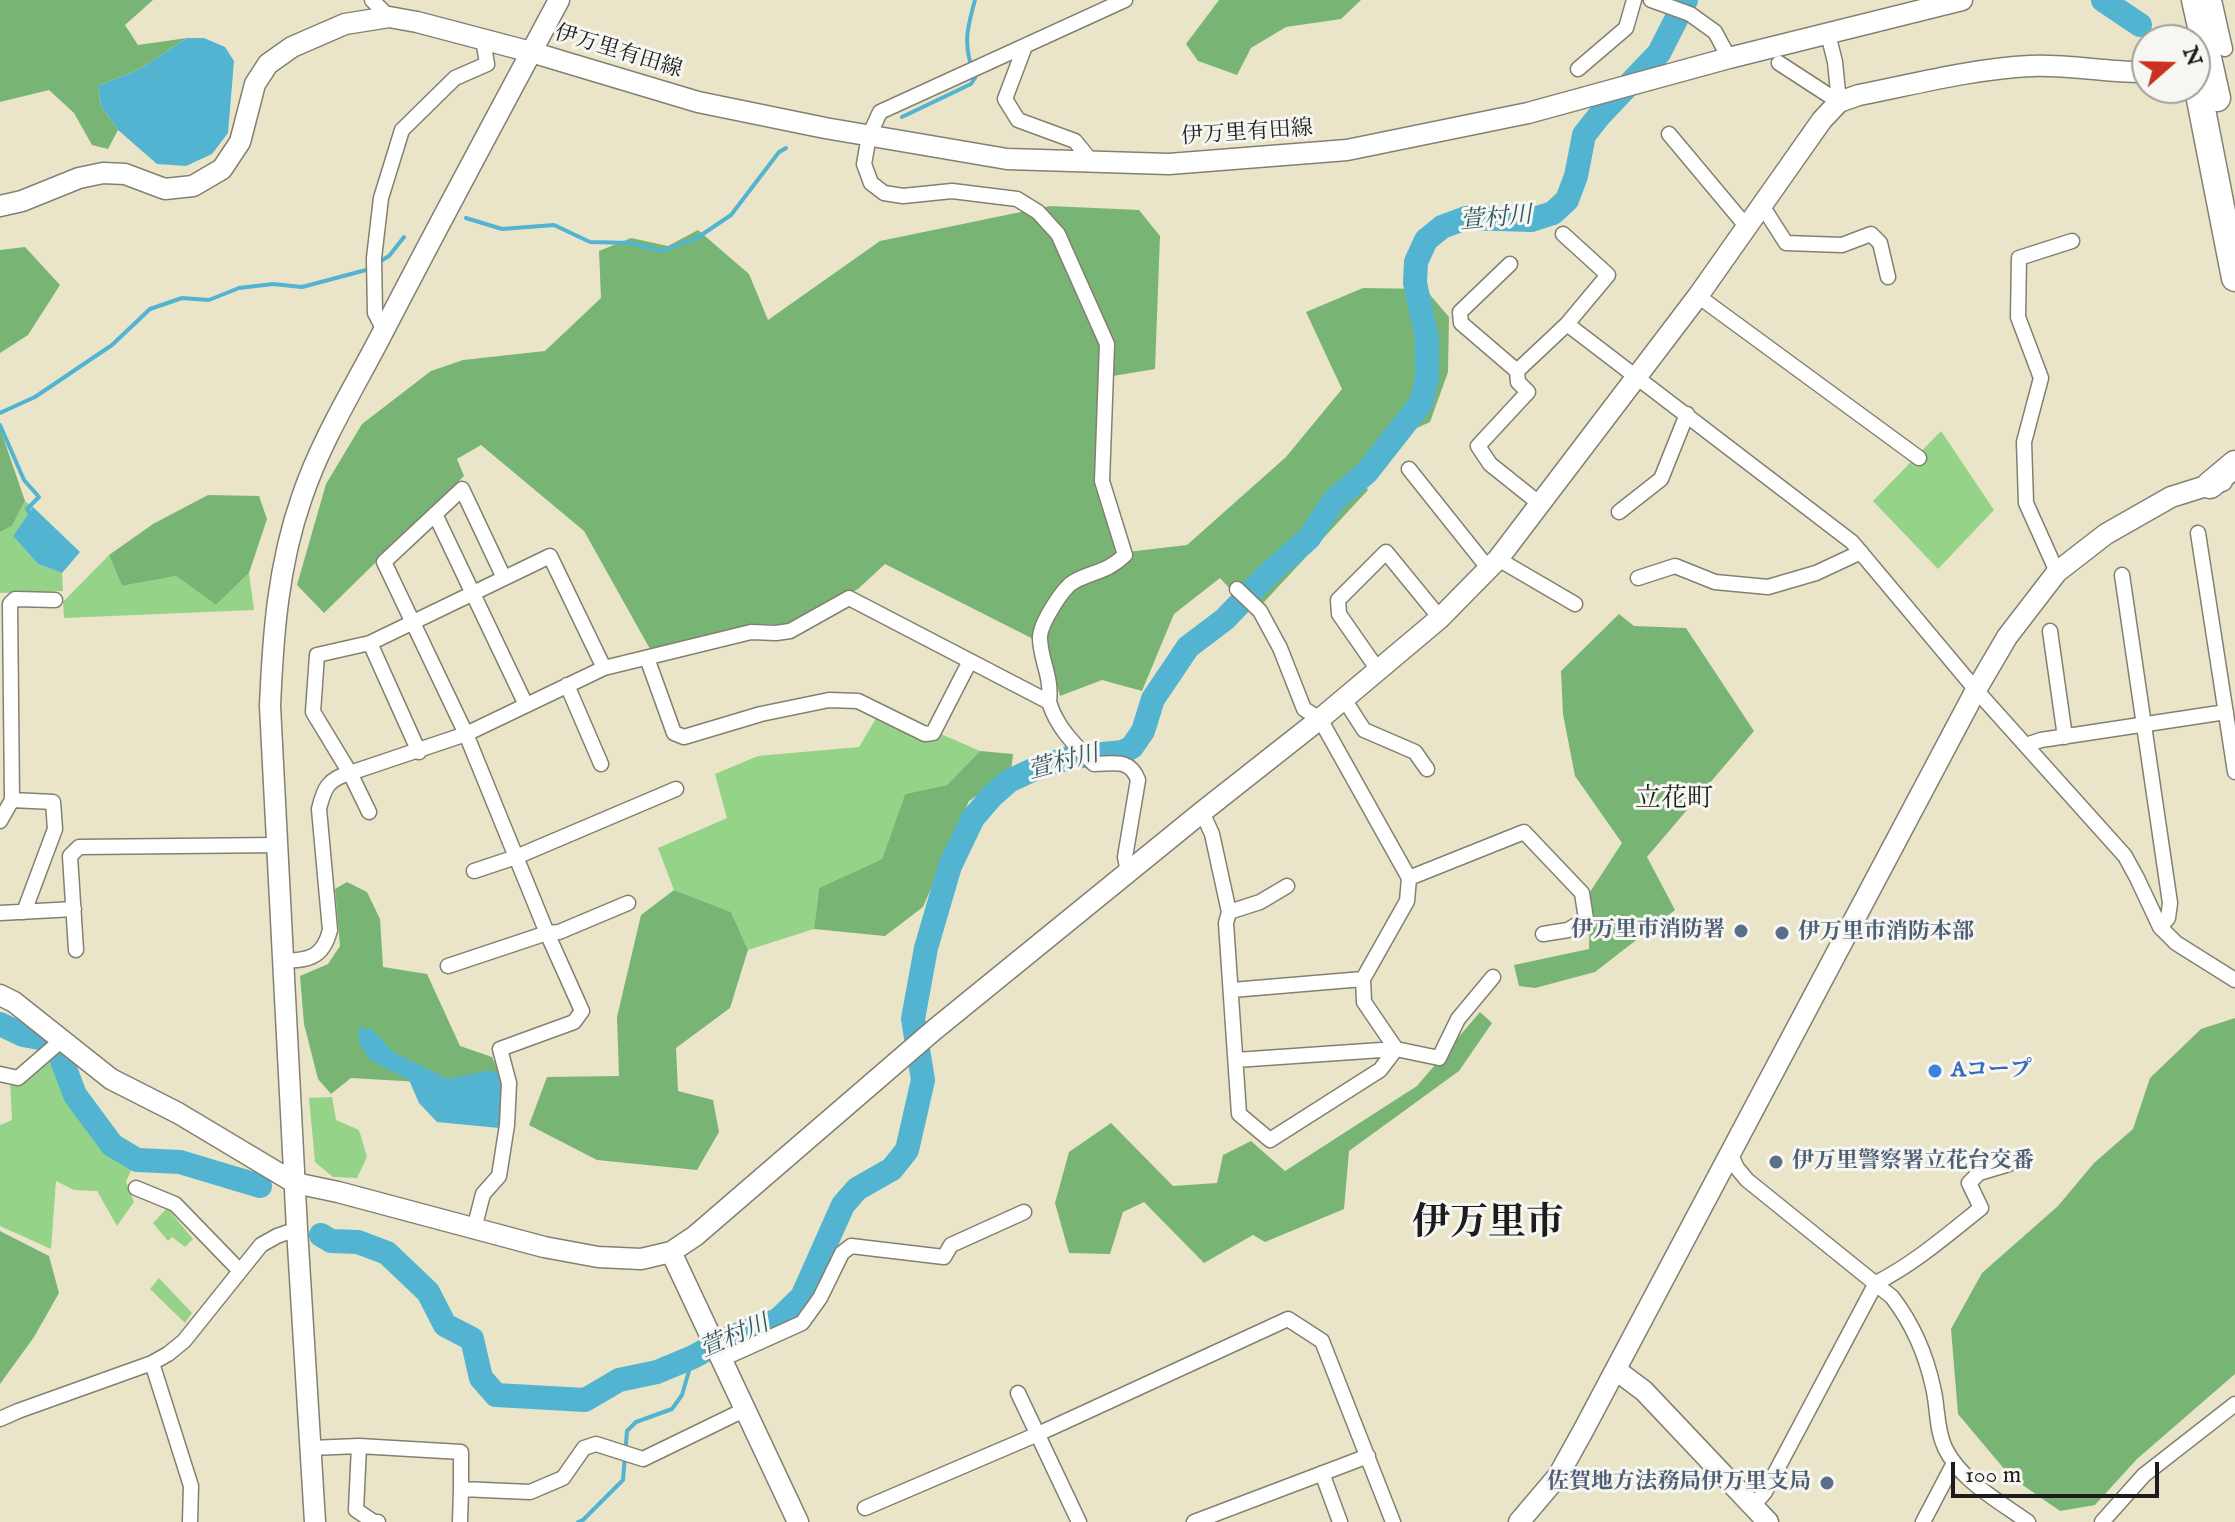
<!DOCTYPE html>
<meta charset="utf-8">
<style>
body{margin:0}
#map{position:relative;width:2235px;height:1522px;overflow:hidden;background:#eae5c9;font-family:"IM FELL English",serif}
canvas{display:block}
.north{position:absolute;left:2131px;top:24px;width:80px;height:80px;box-sizing:border-box;background:#f6f6f2;border:2px solid #9f9f9c;border-radius:50%;rotate:70deg;font-size:22px;font-weight:700;line-height:32px;text-align:center;color:#1c1c1c}
.north::after{content:'';display:block;margin:auto;width:28px;height:36px;background:#c8321e;clip-path:polygon(50% 0,100% 100%,50% 72%,0 100%)}
.scale{position:absolute;left:1951px;top:1462px;width:208px;height:36px;box-sizing:border-box;border:4px solid #1c1c1c;border-top:0;padding-left:10px;font-size:24px;line-height:28px;white-space:nowrap;color:#1c1c1c;-webkit-text-stroke:6px #f6f6f2;paint-order:stroke}
</style>
<div id="map">
<canvas width="2235" height="1522"></canvas>
<div class="north">N</div>
<div class="scale">100 m</div>
</div>
<script>
const c = document.querySelector('canvas').getContext('2d');
c.lineJoin = 'round';
function paint(path, color) { c.fillStyle = color; c.fill(path, 'evenodd'); }
function strokePath(path, color, width, dash) { c.strokeStyle = color; c.lineWidth = width; c.lineCap = dash ? 'butt' : 'round'; c.setLineDash(dash || []); c.stroke(path); }
function label(font, color, halo, rows, align = 'center') {
  c.font = font + ' "IM FELL English","Noto Serif JP",serif'; c.lineWidth = 6; c.setLineDash([]); c.textBaseline = 'middle'; c.strokeStyle = halo; c.fillStyle = color; for (const [text, x, y, turn = 0] of rows) {
    c.save(); c.translate(x, y); c.rotate((+turn || 0) * Math.PI / 180); c.textAlign = isNaN(turn) ? turn : align; if (halo) c.strokeText(text, 0, 0); c.fillText(text, 0, 0); c.restore();
  }
}
paint(new Path2D(`
 M1941,431L1994,510L1938,569L1873,501Z
 M25,501L33,507L13,536L38,564L62,573L63,591L0,593V532L12,526Z
 M109,555L122,586L176,576L216,605L249,573L254,610L64,618L63,602Z
 M878,715L928,740L941,734L980,751L947,785L905,794L882,859L819,888L814,929L748,950L731,912L674,890L658,848L727,818L715,774L758,756L859,747Z
 M53,1053L77,1109L112,1151L134,1163L126,1182L134,1202L117,1226L97,1191L74,1190L56,1181L51,1249L0,1226V1125L12,1120L10,1082Z
 M332,1097L336,1120L359,1130L367,1157L357,1178L333,1177L315,1162L309,1098Z
 M167,1208L193,1239L185,1247L172,1237L168,1241L153,1223Z
 M159,1278L192,1313L185,1323L150,1289Z`), '#95d388');
paint(new Path2D(`
 M0,0H153L125,25L138,45L187,38L140,69L98,86L101,106L118,130L108,149L92,145L74,113L49,90L0,102Z
 M1219,0H1361L1341,19L1286,27L1251,48L1237,75L1198,61L1186,44Z
 M1050,206L1139,210L1160,236L1155,369L1101,378L1095,483L1119,553L1187,545L1286,457L1342,389L1306,312L1363,288L1425,289L1449,317L1448,372L1430,422L1408,432L1363,481L1368,490L1253,614L1220,578L1174,614L1142,691L1102,680L1060,696L1045,645L885,564L858,589L789,625L756,624L650,649L584,531L481,445L457,459L464,476L324,613L297,585L326,484L362,424L431,371L463,360L545,351L601,298L599,251L631,238L668,246L698,230L749,274L768,320L880,241Z
 M25,247L60,285L28,335L0,353V250Z
 M0,428L25,501L12,526L0,532Z
 M208,495L259,496L267,519L249,573L216,605L176,576L122,586L109,555L153,524Z
 M1619,614L1634,626L1686,628L1754,731L1647,857L1675,910L1595,972L1535,988L1519,986L1514,965L1589,949L1590,892L1622,843L1575,776L1563,714L1561,671Z
 M980,751L1013,754L1011,772L969,801L923,907L885,936L814,929L819,888L882,859L905,794L947,785Z
 M347,882L367,892L380,919L383,967L427,974L460,1046L492,1057L506,1087L351,1078L331,1094L318,1079L304,1024L300,976L328,964L340,946L335,889Z
 M674,890L731,912L748,950L730,1008L676,1048L678,1091L713,1100L719,1132L697,1170L597,1160L529,1125L547,1077L619,1076L617,1017L641,915Z
 M1480,1012L1492,1023L1459,1071L1349,1151L1344,1209L1265,1242L1253,1235L1204,1263L1144,1202L1123,1212L1110,1254L1069,1253L1055,1203L1069,1152L1111,1123L1173,1186L1217,1183L1223,1155L1251,1141L1285,1171L1417,1086Z
 M2235,1018V1374L2137,1459L2095,1505L2060,1511L2011,1477L1958,1414L1951,1329L1982,1273L2058,1206L2094,1163L2133,1129L2150,1078L2201,1029Z
 M0,1231L49,1256L59,1293L34,1337L0,1384Z`), '#78b574');
paint(new Path2D(`
 M187,38H204L225,47L234,61L228,133L212,154L186,166L157,164L118,130L101,106L98,86L140,69Z
 M33,507L80,552L62,573L38,564L13,536Z
 M358,1028L372,1029L393,1052L448,1079L486,1071L498,1072L503,1094L499,1128L437,1122L419,1103L409,1080L370,1060L359,1043Z`), '#52b4d1');
strokePath(new Path2D(`
 M902,117L971,84L975,78C963,45 966,32 975,0
 M466,218L502,229L554,225L590,242L631,243L662,251L697,238L731,215L779,152L786,148
 M379,262L389,256L404,237
 M0,413L35,397L112,345L150,309L182,298L209,300L239,288L273,284L302,287L366,270L372,267
 M0,425L24,480L39,497L27,509L32,517
 M578,1522L583,1520L623,1480L627,1431L636,1422L672,1409L682,1395L693,1357`), '#52b4d1', 4);
strokePath(new Path2D(`
 M2103,0L2140,25
 M0,1024L23,1035L45,1039L57,1047L75,1095L112,1145L137,1160L180,1162L260,1186
 M321,1235L331,1241L358,1242L387,1253L428,1292L445,1325L472,1339L481,1378L496,1395L585,1400L619,1380L657,1372L693,1357L726,1339L778,1320L802,1297L843,1205L857,1189L892,1169L907,1150L923,1080L913,1019L926,948L950,866L973,818L992,796L1009,781L1039,767L1072,757L1123,752L1132,747L1143,731L1153,699L1188,647L1225,619L1267,575L1309,538L1334,500L1367,472L1421,403L1427,378V338L1415,283L1416,262L1426,240L1442,227L1466,218L1531,220L1553,213L1567,200L1576,176L1584,135L1599,116L1659,53L1686,0`), '#52b4d1', 24);
const street = new Path2D(`
 M372,0L389,17
 M1651,0L1690,14L1715,32L1729,58
 M2214,0L2225,49
 M1828,34L1835,62L1839,102
 M1025,46L1005,99L1018,120L1075,141L1092,162
 M1779,63L1839,102
 M1578,69L1626,28L1634,0
 M1669,134L1746,226
 M1761,204L1786,243L1842,245L1871,234L1880,243L1888,277
 M1510,264L1460,312L1461,323L1517,371L1567,324L1608,275L1563,234
 M1698,296L1919,458
 M1567,324L1852,542L1976,690L2125,856L2137,878L2160,927L2176,943L2235,980
 M384,330L375,313L374,258L381,198L402,130L455,78L487,64L483,39
 M1517,371L1518,382L1528,392L1478,446L1490,464L1540,504
 M1409,469L1488,568
 M1619,512L1661,479L1687,414
 M435,514L526,705
 M2198,533L2235,772
 M1498,559L1575,604
 M2057,572L2026,503L2024,442L2041,378L2018,317L2019,258L2072,241
 M2122,575L2170,903L2168,918L2160,927
 M1638,578L1675,566L1715,582L1768,587L1816,573L1861,552
 M2050,631L2065,737
 M370,643L419,752
 M647,658L674,733L684,737L761,714L829,700L858,701L925,734L933,733L970,661
 M1378,670L1339,614L1338,600L1386,552L1440,618
 M567,685L601,764
 M1344,699L1364,730L1415,752L1427,769
 M1049,702C1052,676 1041,662 1040,639C1039,625 1063,587 1075,581C1096,570 1106,573 1125,555L1102,481L1107,344L1058,234L1038,212L1017,199L952,191L903,196L884,193L871,183L864,164L869,136L880,112L1125,0
 M2026,745L2041,740L2226,712
 M12,800L10,604L15,599L55,600
 M369,812L350,773L466,734L604,668L751,632L776,633L790,631L849,598L1049,702C1057,728 1075,745 1094,764C1114,764 1130,758 1138,780L1125,857L1128,872
 M1202,812L1212,834L1229,912L1226,923L1239,1114L1270,1140L1380,1070L1396,1049L1236,1060
 M0,821L12,800L53,802L55,829L24,912
 M474,871L516,857L676,789
 M1409,878L1524,832L1582,893L1586,919L1568,930L1543,934
 M1229,912L1260,902L1287,886
 M0,913L74,909
 M76,950L70,856L79,847L278,845
 M283,961C309,960 323,958 330,930L319,809C324,788 328,779 350,773L313,712L317,655L370,643L550,556L604,668
 M448,966L547,933L559,932L628,903
 M1363,979L1364,1002L1396,1049L1439,1058L1458,1019L1493,977
 M1232,990L1363,979L1407,901L1409,878L1320,719L1304,709L1280,648L1260,611L1237,589
 M0,1074L18,1078L63,1039
 M1731,1155L1737,1168L1747,1180L1892,1297C1912,1323 1926,1355 1933,1387C1938,1407 1936,1429 1945,1448C1961,1481 1999,1501 2028,1522
 M136,1188L175,1204L240,1271
 M474,1229L483,1194L499,1176L507,1125L509,1083L500,1049L574,1022L582,1011L547,933L466,734L384,562L462,489L504,578
 M722,1359L802,1323L820,1298L842,1253L851,1246L944,1257L951,1245L1024,1212
 M152,1363L191,1486L190,1522
 M1018,1393L1079,1522
 M0,1419L18,1411L152,1363L168,1354L184,1341L261,1245L277,1236L297,1229
 M359,1446L356,1510L374,1522H378
 M310,1448L359,1446L461,1452V1489L530,1492L563,1478L584,1448L596,1444L643,1459L746,1409
 M1322,1473L1340,1522
 M1753,1506L1765,1492L1876,1283C1915,1263 1947,1235 1981,1208L1969,1183L1979,1173L2009,1164
 M865,1508L1038,1434L1288,1319L1322,1341L1393,1522
 M460,1522L461,1489
 M1194,1522L1368,1456
 M1923,1522L1954,1463
 M2102,1522L2144,1475L2235,1404`);
const secondary = new Path2D(`
 M0,206L22,201L79,178L103,173L125,174L165,189L193,186L222,169L240,142L255,84L268,64L292,47L345,24L389,17L417,22L531,52L698,102L825,128L1007,159L1169,164L1347,150L1528,113L1729,58L1962,0
 M0,995L14,1002L111,1079L178,1113L295,1183L338,1192L544,1247L598,1257L641,1259L671,1252L695,1236L934,1030L1202,812L1320,719L1440,618L1498,559L1698,296L1822,120L1839,102L1859,95C1915,84 1972,69 2030,66C2069,64 2108,73 2147,72
 M671,1252L798,1522
 M1616,1370L1644,1391L1768,1522
 M315,1522L297,1229L270,706C273,635 278,565 302,497C322,438 357,383 385,328C442,218 501,109 559,0
 M1519,1522L1558,1476L1583,1431L1976,690L2007,637L2057,572L2106,534L2171,497L2222,481`);
const highway = new Path2D(`
 M2195,0L2217,98
 M2195,74L2235,278
 M2210,485L2235,464`);
strokePath(street, '#838072', 17);
strokePath(secondary, '#838072', 23);
strokePath(highway, '#838072', 29);
strokePath(street, '#fff', 14);
strokePath(secondary, '#fff', 20);
strokePath(highway, '#fff', 26);
for (const [x, y, r, color] of [
 [1741,931,8,"#5c6f8a"],
 [1782,933,8,"#5c6f8a"],
 [1935,1071,8,"#3f7fe0"],
 [1776,1162,8,"#5c6f8a"],
 [1827,1483,8,"#5c6f8a"]
]) { const dot = new Path2D(); dot.arc(x, y, r, 0, 2 * Math.PI); c.fillStyle = color; c.fill(dot); strokePath(dot, '#f6f6f2', 3); }
label('22px', '#1c1c1c', '#f6f6f2', [
 ["伊万里有田線",618,53,17],
 ["伊万里有田線",1247,134,-4]
]);
label('bold 22px', '#4e5e75', '#f6f6f2', [
 ["伊万里市消防署",1725,931],
 ["伊万里市消防本部",1798,933,"left"],
 ["伊万里警察署立花台交番",1792,1162,"left"],
 ["佐賀地方法務局伊万里支局",1811,1483]
], 'right');
label('bold 22px', '#366cbe', '#f6f6f2', [
 ["Aコープ",1951,1071]
], 'left');
label('italic 24px', '#325964', '#f6f6f2', [
 ["萱村川",1496,220,-5],
 ["萱村川",1064,764,-15],
 ["萱村川",735,1338,-23]
]);
label('26px', '#1c1c1c', '#f6f6f2', [
 ["立花町",1674,801]
]);
label('bold 38px', '#1c1c1c', '#f6f6f2', [
 ["伊万里市",1488,1226]
]);
</script>
